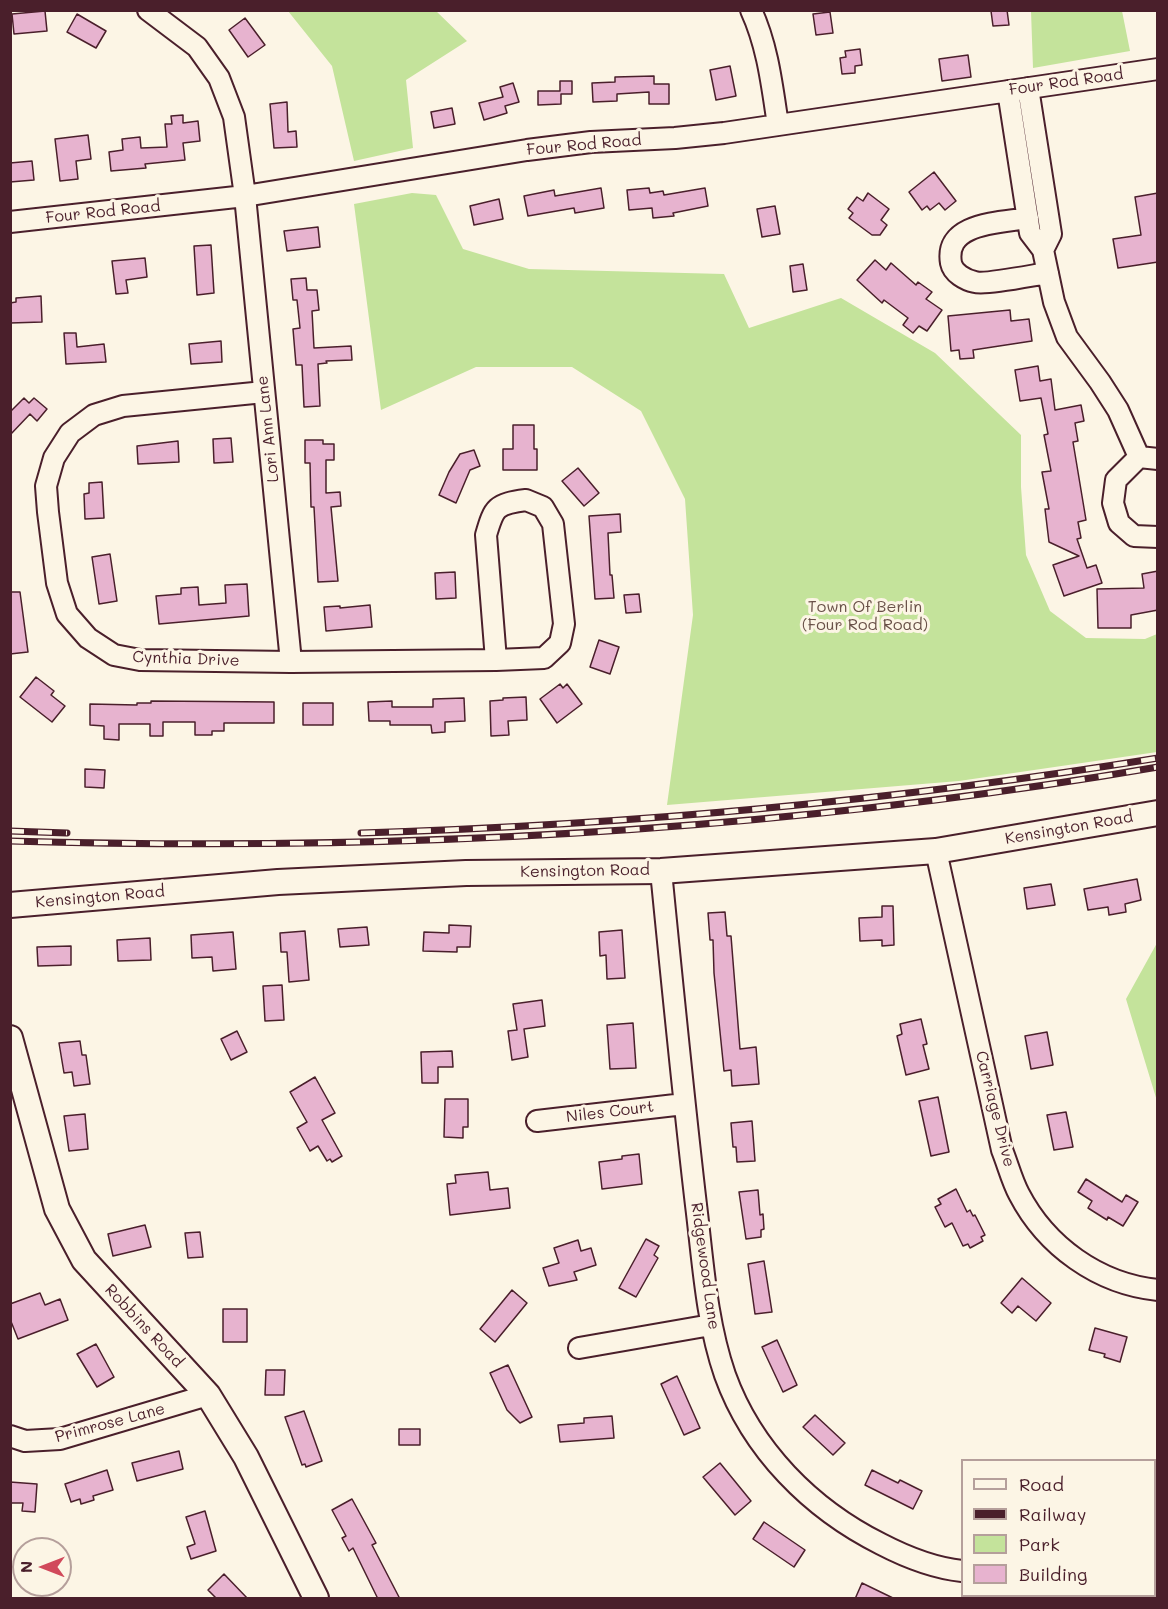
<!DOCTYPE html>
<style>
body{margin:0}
#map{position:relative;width:1168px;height:1609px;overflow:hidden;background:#fcf5e5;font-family:Mali,sans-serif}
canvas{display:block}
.frame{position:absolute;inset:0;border:12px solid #4a1f2b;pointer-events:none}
.legend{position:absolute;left:961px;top:1459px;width:195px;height:138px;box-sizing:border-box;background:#fcf5e5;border:2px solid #b59f9b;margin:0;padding:8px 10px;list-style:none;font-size:18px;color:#4a1f2b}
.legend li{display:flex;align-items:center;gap:12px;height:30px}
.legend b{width:30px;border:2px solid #b59f9b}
.north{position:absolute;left:12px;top:1537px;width:60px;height:60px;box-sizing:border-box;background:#fcf5e5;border:2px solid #b59f9b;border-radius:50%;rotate:270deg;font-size:16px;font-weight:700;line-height:24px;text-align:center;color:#4a1f2b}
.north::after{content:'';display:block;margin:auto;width:21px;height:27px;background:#d1495b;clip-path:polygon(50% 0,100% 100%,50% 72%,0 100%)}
</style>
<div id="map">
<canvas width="1168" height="1609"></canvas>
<div class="frame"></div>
<ul class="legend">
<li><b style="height:8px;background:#fcf5e5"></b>Road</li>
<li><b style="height:8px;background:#4a1f2b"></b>Railway</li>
<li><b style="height:16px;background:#c4e39b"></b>Park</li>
<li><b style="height:16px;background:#e7b3cf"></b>Building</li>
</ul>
<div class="north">N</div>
</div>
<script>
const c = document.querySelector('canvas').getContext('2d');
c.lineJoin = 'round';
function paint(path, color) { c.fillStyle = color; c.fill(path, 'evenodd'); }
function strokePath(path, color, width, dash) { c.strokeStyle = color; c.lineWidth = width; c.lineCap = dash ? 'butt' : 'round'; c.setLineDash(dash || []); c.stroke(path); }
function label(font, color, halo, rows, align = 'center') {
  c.font = font + ' Mali,sans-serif'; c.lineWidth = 6; c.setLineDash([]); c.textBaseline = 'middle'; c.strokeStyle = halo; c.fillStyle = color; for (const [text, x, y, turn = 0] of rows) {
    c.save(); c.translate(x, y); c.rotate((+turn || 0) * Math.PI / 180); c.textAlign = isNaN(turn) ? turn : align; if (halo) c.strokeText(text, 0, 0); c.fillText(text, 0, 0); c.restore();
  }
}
paint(new Path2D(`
 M288,11H436L467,41L406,80L413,148L354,161L332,66Z
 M1031,11H1122L1130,51L1033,68Z
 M412,193L436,195L463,249L529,269L724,274L749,328L841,298L935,353L1021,435V487L1026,555L1050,611L1086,638L1145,639L1157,634V752L959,781L667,805L693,615L685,499L641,411L572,367H476L381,410L354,204Z
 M1157,943V1101L1126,999Z`), '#c4e39b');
const building = new Path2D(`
 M1007,10L1009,25L993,26L991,11Z
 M45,11L47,31L14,34L12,14Z
 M830,12L833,33L816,35L813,14Z
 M77,14L106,31L96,48L67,32Z
 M245,18L265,45L248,57L229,30Z
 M860,49L862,65L855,66V73L842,74L840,58L846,57L845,51Z
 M968,55L971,77L942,81L939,59Z
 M730,66L736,96L716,100L710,70Z
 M654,76V84H669V104H649V92L617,94V101L593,102L592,83L615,82V77Z
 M560,81H572V94H561V104L538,105V91H560Z
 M513,83L519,102L505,106L507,113L484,120L479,103L503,97L500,87Z
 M287,102L288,132L296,131L297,147L274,148L270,104Z
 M452,108L455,124L434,128L431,112Z
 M183,115V123L198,121L200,141L183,143L185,160L145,164L146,168L111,171L109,152L123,150L122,139L140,137L141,148L167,147L165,124H172L171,116Z
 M88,135L91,159L76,161L78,179L60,181L55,139Z
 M32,161L34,180L10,182V163Z
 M934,172L956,201L945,210L939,203L930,210L927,206L922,210L909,192Z
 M601,188L604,208L575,213L574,208L528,216L524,196L554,190L555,196Z
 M649,188L650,193L663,191L664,195L705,188L708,206L673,213L674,216L653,218L652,208L629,210L627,190Z
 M868,193L889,209L881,220L887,225L880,235H872L849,218L853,213L848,209L857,197L863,201Z
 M1158,193V262L1118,268L1113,239L1141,235L1135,197Z
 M499,199L503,219L474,225L470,206Z
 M775,206L780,234L762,237L757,209Z
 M318,227L320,247L287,251L284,231Z
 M211,245L214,293L197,295L194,246Z
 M145,258L147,277L126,280L128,293L116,294L112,261Z
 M875,260L886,270L891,263L916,285L918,282L932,292L926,299L942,310L927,331L919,326L913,333L903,325L908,318L884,300L882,303L857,280Z
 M803,264L807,290L793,292L790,266Z
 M306,278L307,290H317L319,310L312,311L314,348L351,346L352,360L326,361L327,363L318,364L320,406L304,407L302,365H296L293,329L300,328L297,300H293L291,279Z
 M41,296L42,322L10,323V303L16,302V298Z
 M1010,310L1011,321L1029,319L1032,341L973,350L974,358L960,359L959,350L951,351L948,316Z
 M64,333H76L77,347L104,344L106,362L66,364Z
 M221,341L222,362L191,364L189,344Z
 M1038,366L1040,381L1051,379L1055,410L1081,405L1084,421L1075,423L1078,441L1073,442L1086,520L1078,522L1081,538L1077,539L1087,568L1096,565L1102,583L1064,596L1053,565L1079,556L1049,542L1045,509H1049L1042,472L1051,471L1044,435L1048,434L1041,398L1020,401L1015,370Z
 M24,398L29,403L34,398L47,409L37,421L30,414L10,435V412Z
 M513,425H534V449H537V470H503V449H513Z
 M231,438L233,462L214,463L213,439Z
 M305,440H323V444H334V460H326V493L340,492L341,506L331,507L338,581L318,582L314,507H311L310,463H305Z
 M178,441L179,462L138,464L137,446Z
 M474,450L480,466L470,470L456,503L439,495L449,472L460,454Z
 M578,468L599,493L584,506L562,481Z
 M102,482L104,518L85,519L84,494L89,493V483Z
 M620,514L621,532L608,533L610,575H612L614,598L595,599L589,516Z
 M110,554L117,601L99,604L92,557Z
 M1158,571V610L1131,615V628H1098L1097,589L1144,588L1142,574Z
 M455,572L456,598L436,599L435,573Z
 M247,584L249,616L159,624L156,596L181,594V588L198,587L199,605L226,603L225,585Z
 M10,592H20L28,652L10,654Z
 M639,594L641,612L626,613L624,595Z
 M370,605L372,627L326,631L324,607L340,606V608Z
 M599,640L619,647L610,674L590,667Z
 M36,677L54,691L51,695L65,706L52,722L20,697Z
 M560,684L563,688L567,684L582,704L557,723L540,699Z
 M526,697L527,720L508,721L509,735L491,736L490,701L503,700V698Z
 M464,698L465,721L445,722V732L432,733L431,725H390V721H369L368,702L392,701V707H433V699Z
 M151,701L274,702V723H224V731H212V735H195V722H163V736H150V724H119V740L104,739V726L90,725V704L137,705V703H151Z
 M303,703H333V725H303Z
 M85,769L105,770L104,788L85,787Z
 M1137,879L1141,900L1125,904L1126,912L1109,915L1108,907L1088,910L1084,889Z
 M1051,884L1055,905L1027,909L1024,888Z
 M882,906H893L894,945L882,946V940L860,941L859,918L882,917Z
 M725,912L727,936H731L740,1049L756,1047L759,1084L732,1086L731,1070L724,1071L714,973L713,940H710L708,913Z
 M449,925L471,926L470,947H457V952L423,951L424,932L449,933Z
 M367,927L369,945L340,947L338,929Z
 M622,930L625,978L607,979L606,955L600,956L599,932Z
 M305,931L309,980L289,982L287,952H281L280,933Z
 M233,932L236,969L213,971L212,957L192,958L191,935Z
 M150,938L151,960L118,961L117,940Z
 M71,946V965L38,966L37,947Z
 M282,985L284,1020L265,1021L263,986Z
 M542,1000L545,1026L524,1029L528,1057L512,1060L508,1031L517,1030L513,1004Z
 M921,1019L927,1044L923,1045L929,1069L906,1075L897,1036L902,1034L900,1024Z
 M633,1023L636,1068L610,1069L607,1025Z
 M237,1031L247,1052L231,1060L221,1039Z
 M1047,1032L1053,1065L1031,1069L1025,1036Z
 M80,1041L82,1055H86L90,1084L74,1086L72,1072L64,1073L59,1043Z
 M452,1051L453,1067H438V1083H422L421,1052Z
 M315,1077L335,1113L322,1120L342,1156L332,1162L330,1159L327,1161L318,1146L310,1151L297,1128L307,1122L290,1092Z
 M938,1097L949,1152L931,1156L919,1101Z
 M445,1099H468V1127H463V1138L444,1137Z
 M1066,1112L1073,1147L1054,1150L1047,1115Z
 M85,1114L88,1149L69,1151L64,1116Z
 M752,1121L755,1161L737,1162L736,1147H733L731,1123Z
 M639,1154L642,1184L602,1189L599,1162L622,1159V1156Z
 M488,1172L490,1190L508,1188L510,1208L450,1215L447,1184L456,1183L455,1175Z
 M1086,1179L1122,1202L1126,1195L1138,1202L1123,1226L1108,1217L1107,1220L1088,1208L1092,1201L1078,1192Z
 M956,1189L967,1212L970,1210L973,1216L975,1215L985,1235L981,1237L983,1241L970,1248L968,1244L963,1246L952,1223L945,1227L935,1207L941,1204L938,1199Z
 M758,1190L760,1215L763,1214L764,1229L761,1230V1237L746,1239L739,1192Z
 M145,1225L151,1247L113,1256L108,1234Z
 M200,1232L203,1257L188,1258L185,1233Z
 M646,1239L659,1246L654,1255L658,1258L636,1297L619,1288Z
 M578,1240L581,1251L591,1248L596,1265L574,1272L577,1280L549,1286L543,1268L559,1263L554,1248Z
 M764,1261L772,1312L755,1314L748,1264Z
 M1022,1278L1051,1303L1036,1321L1018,1306L1012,1313L1001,1303Z
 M512,1290L527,1303L495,1342L480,1329Z
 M40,1293L45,1305L60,1299L68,1320L18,1339L10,1319V1304Z
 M223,1309H247V1342H223Z
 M1095,1328L1127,1337L1120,1362L1104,1357L1105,1354L1089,1350Z
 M777,1340L797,1385L783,1392L762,1347Z
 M96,1344L114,1377L97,1387L77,1354Z
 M508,1365L532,1417L520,1423L507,1410L490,1373Z
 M266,1370H285L284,1395H265Z
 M677,1376L700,1428L684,1435L661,1384Z
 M304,1411L322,1461L306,1467L305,1464L302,1465L285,1417Z
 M815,1415L845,1443L833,1455L803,1427Z
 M612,1416L614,1438L560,1442L558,1425L584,1423V1418Z
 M399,1429H420V1445H399Z
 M179,1451L183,1469L137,1481L132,1463Z
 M720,1463L751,1501L735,1515L703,1477Z
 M107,1470L113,1490L93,1496L94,1500L81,1504L80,1499L71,1502L65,1484Z
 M872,1470L898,1483L900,1480L922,1491L913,1509L865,1485Z
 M10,1482L37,1484L35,1512L22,1511L23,1503H10Z
 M352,1499L376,1543L372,1545L400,1599H378L353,1548L349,1551L342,1538L346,1536L332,1510Z
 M205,1511L216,1551L191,1559L187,1547L195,1544L186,1517Z
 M764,1522L805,1550L794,1567L753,1539Z
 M224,1574L248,1599H217L208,1590Z
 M862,1583L895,1599H855Z`);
paint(building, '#e7b3cf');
strokePath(building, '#4a1f2b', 1.5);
const minor = new Path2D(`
 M148,10L197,47L219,78L234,117L245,196L291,662
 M751,10C768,47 772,86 778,125
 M1008,91L1030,233L1043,250L1051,234L1028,88
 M1028,218C1001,223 944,222 951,263C953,273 965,280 975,282C985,285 1034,275 1048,273
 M10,222L245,196L527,150L591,142L675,138L724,133L1158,69
 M1043,250L1054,302L1067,337L1100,382L1118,410L1139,457
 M264,392L123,406L94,415L70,433L54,458L46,486L48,512L57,583L67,614L88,638L114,655L140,660L291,662L496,660
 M1139,457L1116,480L1113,503L1119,523L1134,536L1158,537
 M1139,457L1158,459
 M526,500L543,507L553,524L564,624L560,643L544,658L496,660L486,535C494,507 496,504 526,500Z
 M936,851L1002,1150C1008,1165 1012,1181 1019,1194C1046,1246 1098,1284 1158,1290
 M661,871C672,982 683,1094 696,1205C703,1261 706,1320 725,1375C752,1450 811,1509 881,1544C906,1557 934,1568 962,1571
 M537,1121L684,1104
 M579,1348L711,1325
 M10,1436L25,1441L60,1439L208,1395
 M1154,1578H1158`);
const tertiary = new Path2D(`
 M10,905L278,882L466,873L661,871L936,851L1158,813
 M10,1038L57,1209L84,1260L208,1395L246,1457L316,1598`);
strokePath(minor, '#4a1f2b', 24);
strokePath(tertiary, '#4a1f2b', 28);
strokePath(minor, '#fcf5e5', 20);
strokePath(tertiary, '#fcf5e5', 24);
const rail = new Path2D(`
 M10,831L67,833
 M361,833C628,825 894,801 1158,758
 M10,841C394,852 779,832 1158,767`);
strokePath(rail, '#4a1f2b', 7);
strokePath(rail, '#fcf5e5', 4.5, [14]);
label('16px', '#4a1f2b', '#fcf5e5', [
 ["Four Rod Road",1066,82,-8],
 ["Four Rod Road",584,145,-5],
 ["Four Rod Road",103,212,-6],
 ["Lori Ann Lane",268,429,-96],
 ["Cynthia Drive",186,659,2],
 ["Kensington Road",1069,828,-10],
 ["Kensington Road",585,871,-1],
 ["Kensington Road",100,897,-5],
 ["Carriage Drive",995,1109,76],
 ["Niles Court",610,1112,-7],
 ["Ridgewood Lane",705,1266,82],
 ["Robbins Road",144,1326,47],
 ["Primrose Lane",110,1423,-15]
]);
label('16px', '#685047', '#fcf5e5', [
 ["Town Of Berlin",865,607],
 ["(Four Rod Road)",865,625]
]);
</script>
